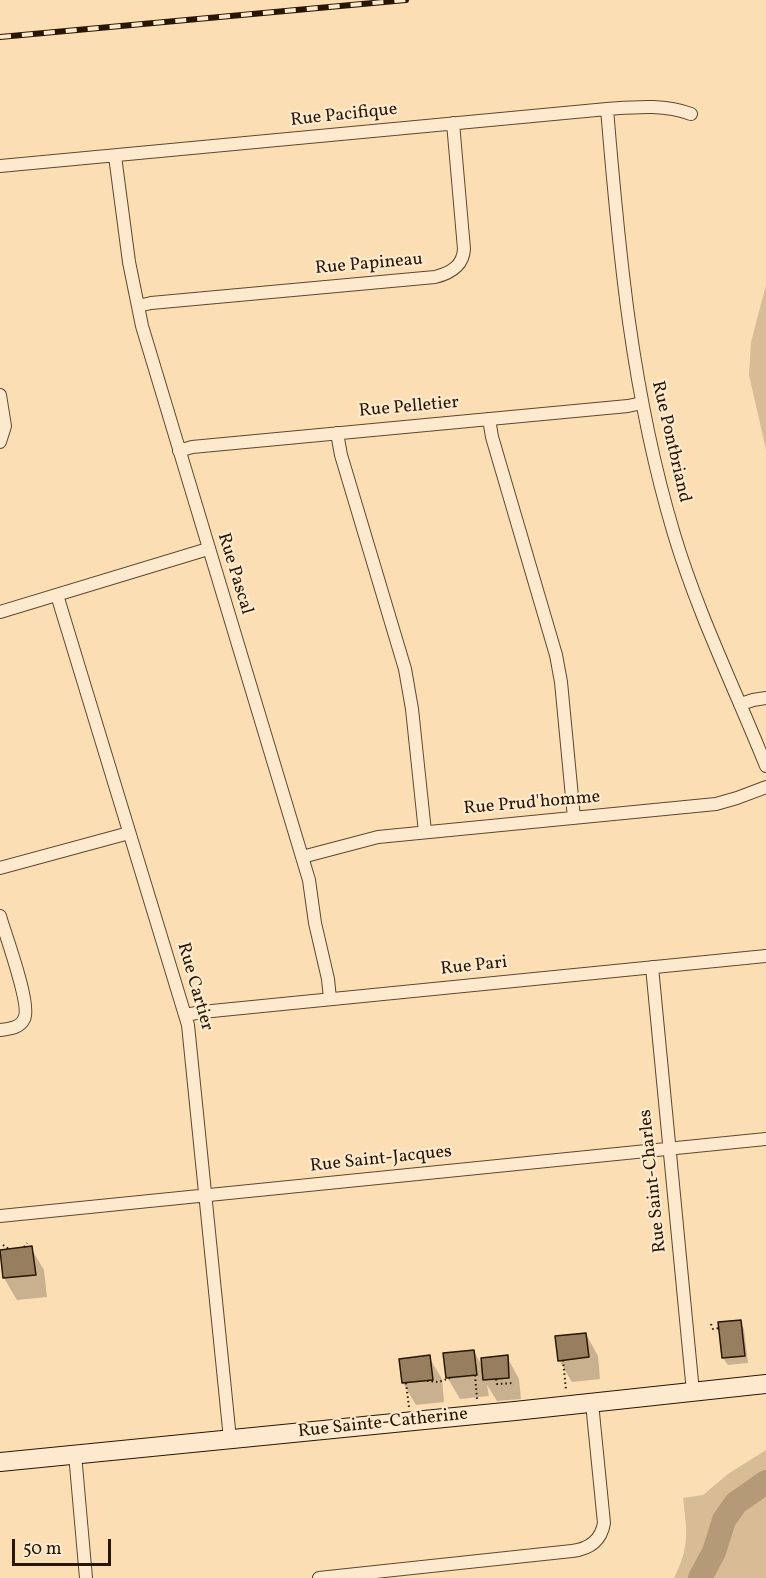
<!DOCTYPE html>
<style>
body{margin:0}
#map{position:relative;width:766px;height:1578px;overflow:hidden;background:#fcdeb4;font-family:Vollkorn,serif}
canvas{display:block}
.scale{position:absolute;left:12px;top:1539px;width:99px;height:27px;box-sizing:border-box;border:3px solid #271602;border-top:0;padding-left:8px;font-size:18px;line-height:21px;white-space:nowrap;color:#271602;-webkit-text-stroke:4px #fdeace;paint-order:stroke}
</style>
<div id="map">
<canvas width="766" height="1578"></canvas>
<div class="scale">50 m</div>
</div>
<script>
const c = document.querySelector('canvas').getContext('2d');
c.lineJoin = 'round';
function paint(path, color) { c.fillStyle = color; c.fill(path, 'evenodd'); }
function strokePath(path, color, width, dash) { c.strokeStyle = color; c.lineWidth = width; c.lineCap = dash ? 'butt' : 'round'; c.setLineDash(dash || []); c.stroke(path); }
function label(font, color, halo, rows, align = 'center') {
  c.font = font + ' Vollkorn,serif'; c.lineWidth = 4.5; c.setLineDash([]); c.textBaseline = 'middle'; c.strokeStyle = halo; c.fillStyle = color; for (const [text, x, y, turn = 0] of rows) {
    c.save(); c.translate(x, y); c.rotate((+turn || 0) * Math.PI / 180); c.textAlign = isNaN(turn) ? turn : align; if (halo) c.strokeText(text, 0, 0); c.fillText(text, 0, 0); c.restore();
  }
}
paint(new Path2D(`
 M766,285V450L749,375L751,342Z
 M766,1450V1578H674C690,1546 687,1532 683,1498L703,1495L728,1474Z`), '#d8bc96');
paint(new Path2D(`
 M31,1248L44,1270L47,1297L17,1300L4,1278L1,1251Z
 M740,1322L744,1329L748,1363L728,1365L723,1358Z
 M586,1334L598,1356L600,1379L572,1382L559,1360Z
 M474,1351L483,1368L507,1357L519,1379L521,1399L497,1401L487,1385L489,1396L460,1399L447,1377Z
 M429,1357L442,1379L444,1402L416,1405L403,1383Z`), '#0003');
strokePath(new Path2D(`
 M700,1578L714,1552L724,1520L736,1503L766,1482`), '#b49a77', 24);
const building = new Path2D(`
 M32,1246L36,1275L3,1278L0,1250Z
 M741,1320L745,1356L722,1358L718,1322Z
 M586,1333L589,1357L558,1361L555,1336Z
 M474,1350L477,1375L446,1378L443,1353Z
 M430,1355L433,1380L402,1383L399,1359Z
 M508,1355L509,1378L483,1380L481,1358Z`);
paint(building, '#967e5f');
strokePath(building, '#271602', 1.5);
const street = new Path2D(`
 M607,109C619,254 632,394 674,534C698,614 735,689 766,766
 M115,156L129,262L142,326L309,880L315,923L328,979L330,999
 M0,166L607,109C636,107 664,104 691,114
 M138,306L151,303L435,277C451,273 463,266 464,249L453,123
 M0,395L5,426L0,442
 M489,419L492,437L556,655L561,682L574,818
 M337,433L341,455L405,669L412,709L425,832
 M179,451L192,447L628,406L642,403
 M57,595L188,1025L230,1439
 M0,612L208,549
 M741,704L753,700L766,698
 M302,857L378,837L716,804L737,798L766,787
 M0,868L129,833
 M0,916C5,934 32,1006 24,1019C20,1028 9,1029 0,1030
 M652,967L693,1392
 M185,1015L202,1012L766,956
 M0,1216L766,1139
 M75,1454L86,1578
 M319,1578L572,1551C589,1549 601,1541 604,1523L592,1403`);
const secondary = new Path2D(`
 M0,1462L515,1411L766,1384`);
strokePath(street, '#5c482e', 14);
strokePath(secondary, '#271602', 20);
strokePath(new Path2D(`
 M3,1245L9,1249
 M24,1247L27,1243
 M711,1324L713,1329L719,1328
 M563,1360L566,1390
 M475,1375L477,1399
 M496,1379L497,1384L513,1383
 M427,1381L439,1382L452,1377
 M406,1383L409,1407`), '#271602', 2, [1.5, 3]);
strokePath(street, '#fdeace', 12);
strokePath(secondary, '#fdeace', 18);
const rail = new Path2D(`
 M0,37L406,0`);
strokePath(rail, '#271602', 6);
strokePath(rail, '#fdeace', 4, [11]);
label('18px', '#271602', '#fdeace', [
 ["Rue Pacifique",344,116,-6],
 ["Rue Papineau",369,265,-5],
 ["Rue Pelletier",409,408,-5],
 ["Rue Pontbriand",670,442,77],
 ["Rue Pascal",234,574,73],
 ["Rue Prud'homme",532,804,-5],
 ["Rue Pari",474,967,-6],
 ["Rue Cartier",194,987,74],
 ["Rue Saint-Jacques",381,1160,-6],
 ["Rue Saint-Charles",654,1181,-96],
 ["Rue Sainte-Catherine",383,1424,-6]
]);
</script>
